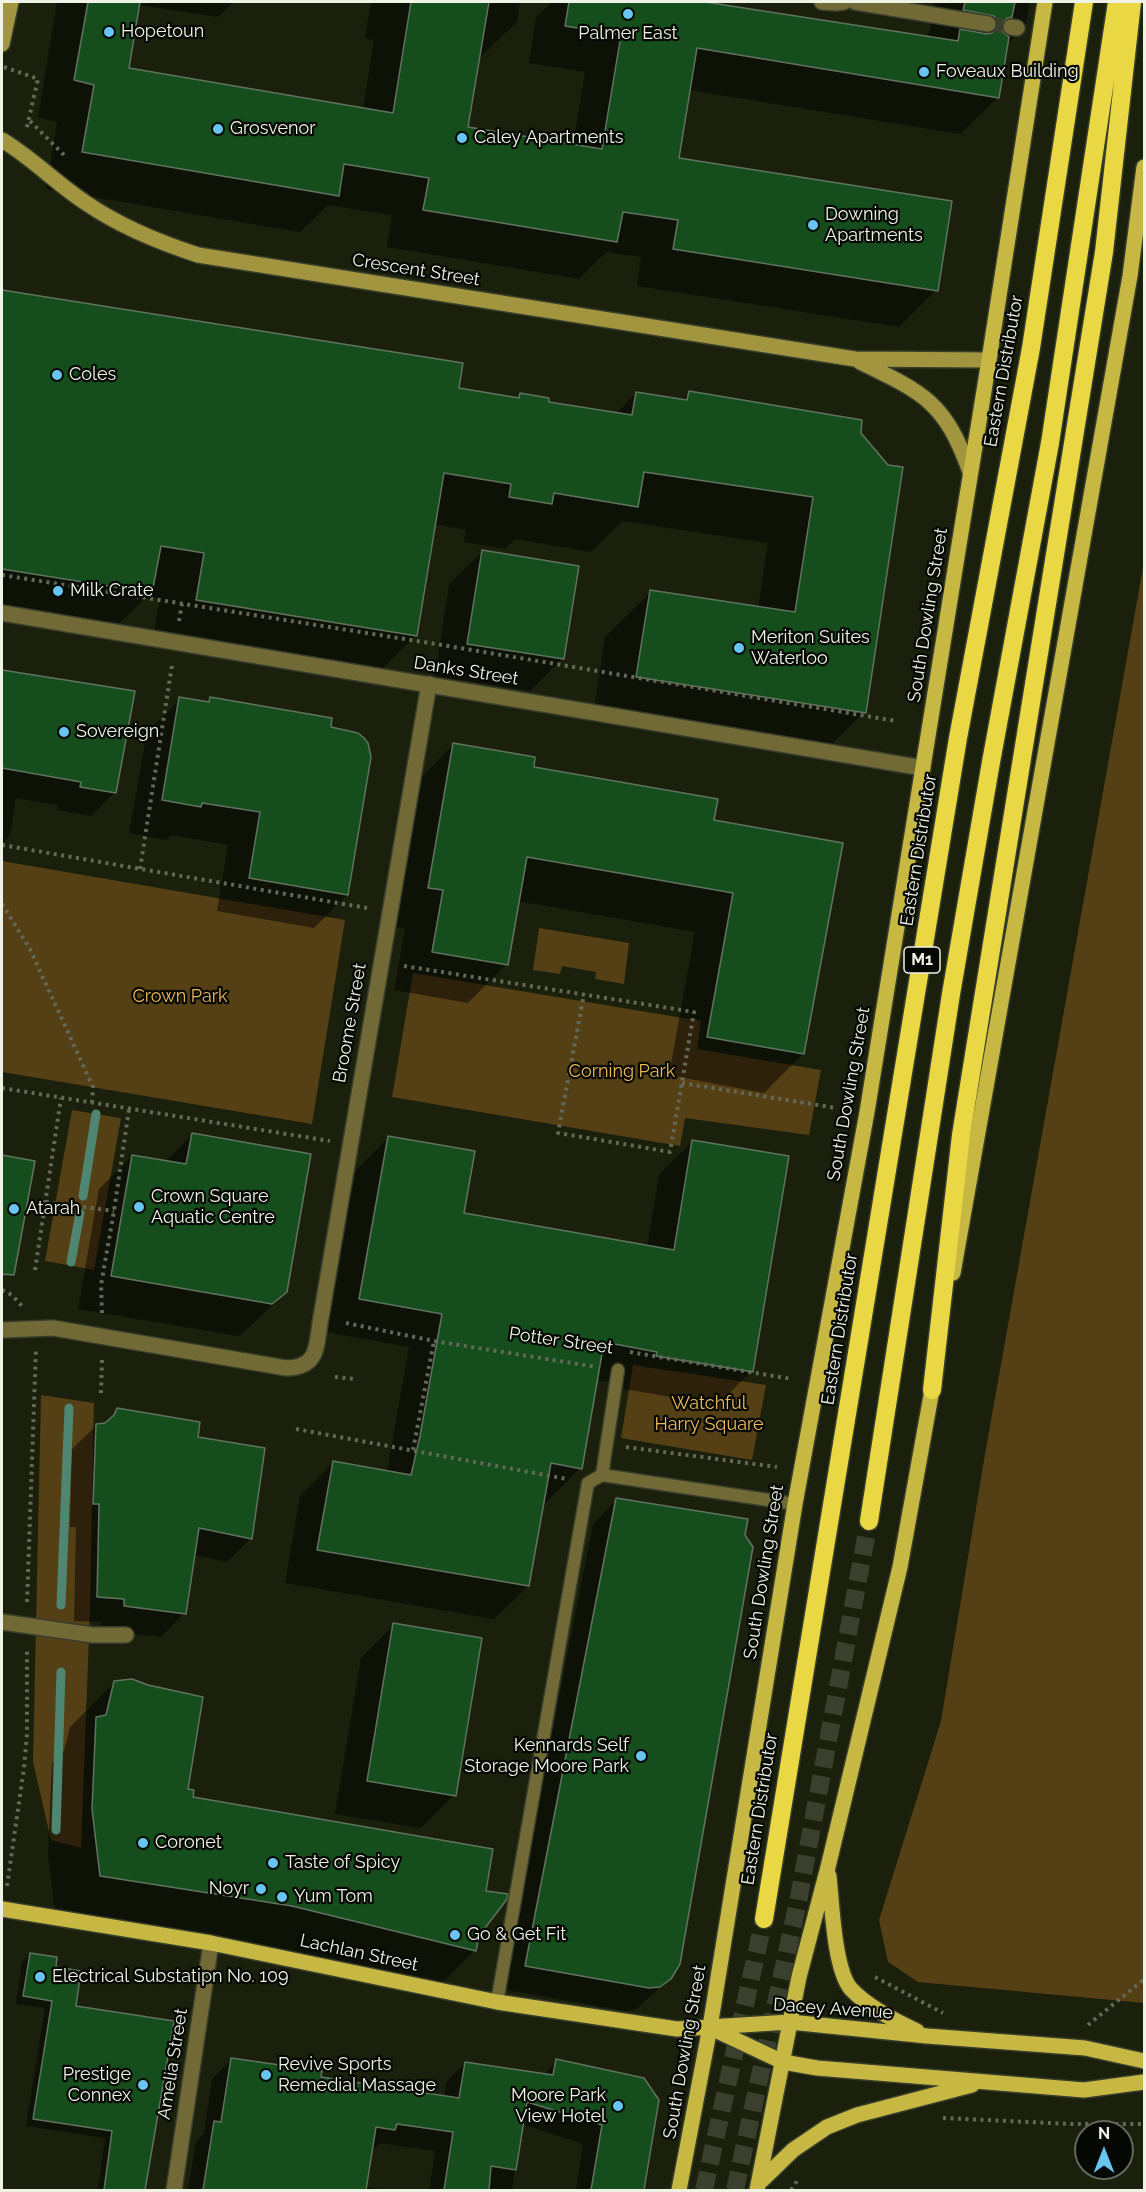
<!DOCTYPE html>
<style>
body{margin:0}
#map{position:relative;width:1146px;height:2192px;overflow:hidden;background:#1a200c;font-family:Raleway,sans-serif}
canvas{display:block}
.frame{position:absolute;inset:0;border:3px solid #eef3e5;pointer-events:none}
.north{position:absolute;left:1074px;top:2120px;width:60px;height:60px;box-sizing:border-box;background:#060903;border:2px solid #63675d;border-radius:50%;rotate:0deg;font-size:16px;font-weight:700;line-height:24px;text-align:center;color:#eef3e5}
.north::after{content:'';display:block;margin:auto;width:21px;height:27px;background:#68c4f0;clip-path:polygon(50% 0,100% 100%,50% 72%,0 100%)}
</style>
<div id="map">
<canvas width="1146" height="2192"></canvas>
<div class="frame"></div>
<div class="north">N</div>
</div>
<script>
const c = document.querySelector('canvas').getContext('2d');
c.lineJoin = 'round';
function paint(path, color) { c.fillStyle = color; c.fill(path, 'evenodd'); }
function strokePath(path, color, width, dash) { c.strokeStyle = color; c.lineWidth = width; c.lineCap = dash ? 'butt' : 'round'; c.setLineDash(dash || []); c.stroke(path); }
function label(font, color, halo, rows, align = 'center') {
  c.font = font + ' Raleway,sans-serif'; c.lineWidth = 4.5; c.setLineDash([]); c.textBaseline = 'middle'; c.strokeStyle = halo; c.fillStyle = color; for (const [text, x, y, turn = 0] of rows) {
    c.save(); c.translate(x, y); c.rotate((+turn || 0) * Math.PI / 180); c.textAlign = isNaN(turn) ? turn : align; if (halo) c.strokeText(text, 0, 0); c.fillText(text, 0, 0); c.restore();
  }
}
paint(new Path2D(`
 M1144,562V2003L918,1982L888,1962L879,1920L941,1721L985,1454Z
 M2,861L345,920L312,1124L2,1072Z
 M539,928L629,943L624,984L595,979L596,972L562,966L560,974L533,970Z
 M413,973L701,1021L697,1049L821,1070L809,1135L685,1118L680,1146L392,1097Z
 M72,1110L121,1118L94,1270L45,1261Z
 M633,1365L766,1385L752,1460L621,1438Z
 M41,1395L94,1403L90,1609L81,1848L51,1840L33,1762Z`), '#553f15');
paint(new Path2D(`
 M57,2H234L218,17L138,5L127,69L363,109L374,40L365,38L371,2H520L517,22L478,59L467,128L573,146L585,72L529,63L536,18L552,2H702L928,38L935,2H1030L1026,24L1006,45L998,97L960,134L689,90L677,160L936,290L899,327L637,286L641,257L606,252L579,279L387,247L392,215L328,205L300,232L46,189L57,122L38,117Z
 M2,292L461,364L457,389L516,399L521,394L547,403L616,414L636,393L681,401L689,393L861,422L864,712L819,757L592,722L605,637L651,592L758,608L768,543L622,521L591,552L515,539L505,549L464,542L466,530L434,524L416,635L370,681L151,646L160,599L147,596L105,638L2,622Z
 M482,552L563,658L530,691L435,676L449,585Z
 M2,672L133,692L115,792L91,816L57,810L58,805L16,798L10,835L2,844Z
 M180,699L206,703L210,699L347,895L314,928L217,911L228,845L171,835L166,840L129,833L147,732Z
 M453,745L712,821L803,1054L764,1093L669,1075L695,932L518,901L506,964L468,1003L394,990L405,929L390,926L415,784Z
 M192,1135L286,1291L252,1325L238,1336L78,1309L99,1189L132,1156L165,1162Z
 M389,1137L462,1214L647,1247L659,1175L693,1141L751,1371L718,1405L624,1389V1385L596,1380L580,1468L547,1502L543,1501L528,1586L494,1619L285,1583L300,1496L333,1463L387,1472L409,1347L326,1332L355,1171Z
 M2,1156L33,1162L15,1259L2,1273Z
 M118,1410L196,1438L251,1538L227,1562L193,1555L184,1613L161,1637L101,1630V1622L74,1621L76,1527H70L72,1449L96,1426L103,1425Z
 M617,1500L670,1978L635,2010L625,2011L502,1989L593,1524Z
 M394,1625L454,1795L421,1828L335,1814L361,1658Z
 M115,1682L191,1798L477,1935L475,1950L430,1995L246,1950L56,1921L48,1854L52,1763L64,1751L70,1727Z
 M30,1955L54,1969L151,2139L144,2190H98L105,2138L26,2126L45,2008L16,2004L22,1962Z
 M231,2060L320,2078L444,2097L446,2082L465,2063L543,2075L557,2061L657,2100L643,2190H576L583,2144L522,2124L512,2190H429L435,2151L381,2143L375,2148H371L365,2187L388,2190H188L196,2142L204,2133L212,2079Z`), '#0007');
strokePath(new Path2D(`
 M83,1196L96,1114
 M71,1262L80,1213
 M61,1605L69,1408
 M56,1830L61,1672`), '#4e8672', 9);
const building = new Path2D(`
 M88,2H140L129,68L393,113L411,2H489L468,127L602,149L621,35L565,26L569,2H705L958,41L960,29L987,34L992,33L997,26V20L994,16L963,10L965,2H1015L1012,17L1007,18L1002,25V31L1009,37L999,98L697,48L679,158L952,201L938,291L673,249L678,220L623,212L617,242L423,210L429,178L344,164L339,196L82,152L94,85L74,80Z
 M2,290L463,363L459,388L519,398L520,393L549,398V402L632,415L636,392L687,400L689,391L862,420L861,433L888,465L903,467L866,713L636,677L650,590L795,612L813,497L644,472L638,507L554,493L552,504L509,497L511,484L444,473L417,636L196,600L204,553L161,546L152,593L2,569Z
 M482,550L579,566L564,659L467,644Z
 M2,670L135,691L116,793L80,787L81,782L2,768Z
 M179,697L209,702L210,697L332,718L331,727L358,733L364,738L368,743L371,757L348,895L249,878L260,812L202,803L201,807L162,800Z
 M453,743L535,757L534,767L718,799L714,820L843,843L804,1054L707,1037L733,893L527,857L508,965L432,952L443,890L428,888Z
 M192,1133L311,1154L287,1292L272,1304L111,1276L132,1155L186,1164Z
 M388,1136L475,1151L464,1213L674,1250L692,1140L789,1156L753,1372L656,1356L657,1352L604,1342L582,1469L551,1463L529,1586L317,1550L333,1461L411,1475L420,1436L442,1314L359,1299Z
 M2,1155L35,1161L14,1275L2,1274Z
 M117,1408L200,1422L198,1437L265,1448L252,1539L199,1528L186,1614L124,1606V1599L97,1597L99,1504H93L96,1424L105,1423L114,1415Z
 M616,1498L748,1519L745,1535L753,1547L680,1964L671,1979L660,1987L649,1988L525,1966Z
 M393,1623L482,1638L456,1796L367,1781Z
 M132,1679L148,1685L203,1697L188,1789L194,1790L193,1797L493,1849L486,1891L508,1894L507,1899L479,1936L476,1951L292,1906L100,1876L92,1809L96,1717L106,1715L114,1681Z
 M30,1953L57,1957L56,1967L81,1971L76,2006L174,2021L145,2190H104L112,2131L33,2119L52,2001L23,1996Z
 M231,2058L322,2071L321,2077L459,2098L465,2062L553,2075L556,2059L644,2078L659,2100L644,2190H591L602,2125L527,2102L516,2170L491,2166L489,2190H444L453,2132L397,2124L395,2130L376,2127L366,2190H203L214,2121L221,2122Z`);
paint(building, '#154e1c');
strokePath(building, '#607360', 1.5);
strokePath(new Path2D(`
 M988,24L1011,27`), '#3a402d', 15, [15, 8]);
strokePath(new Path2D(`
 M704,2190L764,1919
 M735,2190L798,1902L869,1521`), '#3a402d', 18, [18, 9]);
const lane = new Path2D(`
 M602,1475L795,1504
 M497,2002L588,1483L602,1475L618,1370`);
const street = new Path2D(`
 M822,2L836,3L844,2
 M855,2L988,24
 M1011,27L1017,28
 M2,613L923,768
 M2,1330L53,1328L286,1368C320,1368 316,1344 321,1317L429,684
 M2,1622L93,1635H126
 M174,2190L211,1943`);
const secondary = new Path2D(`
 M2,44L11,2
 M2,140C32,158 57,184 86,203C121,227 158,242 198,255L855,359L989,360
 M860,362C924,393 945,402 970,472`);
const primary = new Path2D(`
 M953,1273L1130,276L1144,167
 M829,1876C832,1902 834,1970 851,1989C868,2007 895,2021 917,2031
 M2,1909L211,1943L497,2002L677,2029L790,2022L927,2036L1085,2048L1144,2061
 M713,2029L783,2062L817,2068L1084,2090L1144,2082
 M759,2183L793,2150L827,2127L857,2115L972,2085
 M679,2190L710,2027L795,1504L867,1112L989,360L1045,2
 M757,2190L799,1977L828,1867L900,1567L934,1379`);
const highway = new Path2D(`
 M932,1390L961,1135L1104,252L1132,2
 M869,1521L951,994L991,762L1050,443L1117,2
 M764,1919L958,738L1031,348L1084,2`);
strokePath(lane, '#383e2a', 15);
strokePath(street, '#383e2a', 18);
strokePath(secondary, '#383e2a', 18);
strokePath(primary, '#383e2a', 18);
strokePath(highway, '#383e2a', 21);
strokePath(new Path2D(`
 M4,67L38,79L26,131
 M30,121L65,156
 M2,575L436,644L896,721
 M179,621L182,604
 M2,845L367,908
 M140,869L172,665
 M2,904L30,949L93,1087L92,1103
 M404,966L694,1012L670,1152L558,1133L584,994
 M682,1083L836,1108
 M2,1088L330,1141
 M46,1202L114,1211
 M35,1270L61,1098
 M2,1290L12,1295L22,1306
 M102,1313L101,1285L114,1211L129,1109
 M346,1323L434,1341L597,1367
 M630,1352L792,1379
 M335,1377L354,1379
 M101,1393L102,1359
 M296,1429L567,1479
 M626,1447L777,1467
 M413,1450L434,1341
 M27,1602L36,1349
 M7,1886L24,1768L27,1734V1649
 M875,1977L943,2013
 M1088,2025L1142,1981H1144
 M943,2118L1071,2124H1144
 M791,2190L797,2181`), '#646957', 4, [3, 4.5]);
strokePath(lane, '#716a37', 12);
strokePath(street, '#716a37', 15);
strokePath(secondary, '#a1963f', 15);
strokePath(primary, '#c7b843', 15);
strokePath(highway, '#e9d744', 18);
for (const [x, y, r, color] of [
 [628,14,6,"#68c4f0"],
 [109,32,6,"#68c4f0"],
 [924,72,6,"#68c4f0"],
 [218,129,6,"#68c4f0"],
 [462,138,6,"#68c4f0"],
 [813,225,6,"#68c4f0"],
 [57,375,6,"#68c4f0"],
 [58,591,6,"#68c4f0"],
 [739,648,6,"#68c4f0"],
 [64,732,6,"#68c4f0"],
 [139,1207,6,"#68c4f0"],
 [14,1209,6,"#68c4f0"],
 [641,1756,6,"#68c4f0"],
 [143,1843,6,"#68c4f0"],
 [273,1863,6,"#68c4f0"],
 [261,1889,6,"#68c4f0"],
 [282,1897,6,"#68c4f0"],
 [455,1935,6,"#68c4f0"],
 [40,1977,6,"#68c4f0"],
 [266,2075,6,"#68c4f0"],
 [143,2085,6,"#68c4f0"],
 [618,2106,6,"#68c4f0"]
]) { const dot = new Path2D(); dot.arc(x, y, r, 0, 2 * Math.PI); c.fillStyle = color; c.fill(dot); strokePath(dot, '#060903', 2); }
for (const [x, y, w] of [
 [922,960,36]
]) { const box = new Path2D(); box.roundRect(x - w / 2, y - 13, w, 26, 4.5); c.fillStyle = '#060903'; c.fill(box); strokePath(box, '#eef3e5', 1.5); }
label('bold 16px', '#eef3e5', null, [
 ["M1",922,960]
]);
label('18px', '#eef3e5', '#060903', [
 ["Hopetoun",121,32],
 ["Palmer East",628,34,"center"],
 ["Foveaux Building",936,72],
 ["Grosvenor",230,129],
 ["Caley Apartments",474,138],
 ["Downing",825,215],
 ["Apartments",825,236],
 ["Coles",69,375],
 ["Milk Crate",70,591],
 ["Meriton Suites",751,638],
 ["Waterloo",751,659],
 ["Sovereign",76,732],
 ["Crown Square",151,1197],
 ["Aquatic Centre",151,1218],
 ["Atarah",26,1209],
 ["Kennards Self",629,1746,"right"],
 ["Storage Moore Park",629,1767,"right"],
 ["Coronet",155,1843],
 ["Taste of Spicy",285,1863],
 ["Noyr",249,1889,"right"],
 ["Yum Tom",294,1897],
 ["Go & Get Fit",467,1935],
 ["Electrical Substatipn No. 109",52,1977],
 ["Revive Sports",278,2065],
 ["Remedial Massage",278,2086],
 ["Prestige",131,2075,"right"],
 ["Connex",131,2096,"right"],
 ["Moore Park",606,2096,"right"],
 ["View Hotel",606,2117,"right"]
], 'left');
label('18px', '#eef3e5', '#060903', [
 ["Crescent Street",416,270,9],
 ["Eastern Distributor",1004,371,-80],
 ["South Dowling Street",928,615,-81],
 ["Danks Street",466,671,9],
 ["Eastern Distributor",919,850,-81],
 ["Broome Street",350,1023,-80],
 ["South Dowling Street",849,1094,-80],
 ["Eastern Distributor",840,1329,-81],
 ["Potter Street",561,1341,8],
 ["South Dowling Street",764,1572,-81],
 ["Eastern Distributor",760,1809,-81],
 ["Lachlan Street",359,1953,12],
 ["Dacey Avenue",833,2009,4],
 ["South Dowling Street",685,2052,-80],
 ["Amelia Street",173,2064,-81]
]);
label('18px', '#efba58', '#060903', [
 ["Crown Park",180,997],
 ["Corning Park",622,1072],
 ["Watchful",709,1404],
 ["Harry Square",709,1425]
]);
</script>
